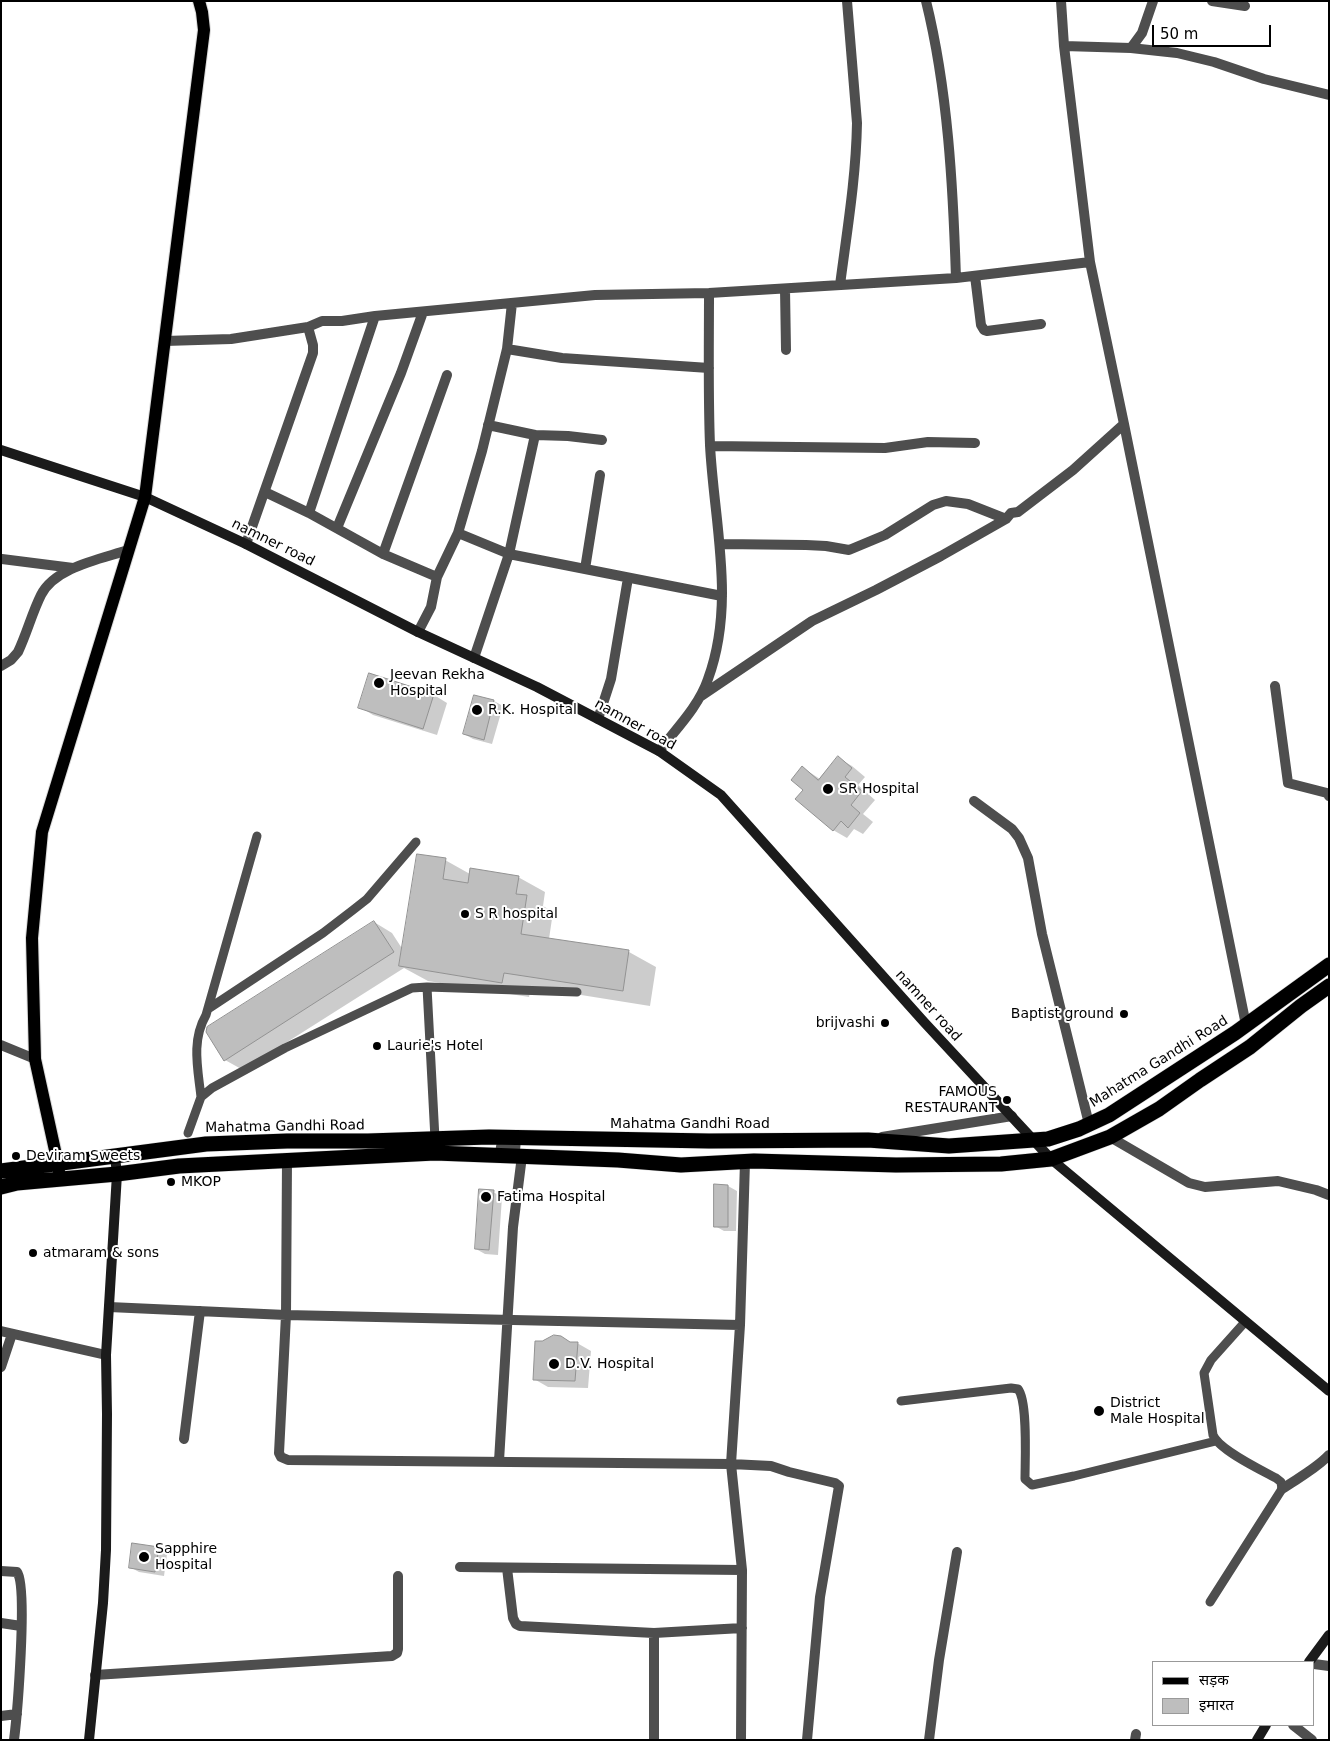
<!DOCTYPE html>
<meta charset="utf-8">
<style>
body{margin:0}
#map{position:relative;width:1330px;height:1741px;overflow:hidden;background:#fff;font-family:"DejaVu Sans","Noto Sans Devanagari",sans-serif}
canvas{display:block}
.frame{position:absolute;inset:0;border:2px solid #000;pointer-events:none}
.legend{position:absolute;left:1152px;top:1661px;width:162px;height:65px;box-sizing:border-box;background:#fff;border:1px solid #999;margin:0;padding:6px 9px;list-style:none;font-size:15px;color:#000}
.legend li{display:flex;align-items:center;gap:10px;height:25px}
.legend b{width:25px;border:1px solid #999}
.scale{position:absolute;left:1152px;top:25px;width:119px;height:22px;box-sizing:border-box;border:2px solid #000;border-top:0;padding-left:6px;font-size:15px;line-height:18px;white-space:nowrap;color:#000;-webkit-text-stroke:4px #fff;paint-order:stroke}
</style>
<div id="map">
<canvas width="1330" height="1741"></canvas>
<div class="frame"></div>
<ul class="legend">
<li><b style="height:6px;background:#000"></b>सड़क</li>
<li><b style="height:14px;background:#bebebe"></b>इमारत</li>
</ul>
<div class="scale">50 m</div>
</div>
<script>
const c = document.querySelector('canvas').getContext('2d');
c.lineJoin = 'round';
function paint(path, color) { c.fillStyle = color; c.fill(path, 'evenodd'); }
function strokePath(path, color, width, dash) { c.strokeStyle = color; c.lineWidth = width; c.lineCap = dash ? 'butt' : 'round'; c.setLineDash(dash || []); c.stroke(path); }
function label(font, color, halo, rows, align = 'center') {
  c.font = font + ' "DejaVu Sans",sans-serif'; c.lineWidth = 4; c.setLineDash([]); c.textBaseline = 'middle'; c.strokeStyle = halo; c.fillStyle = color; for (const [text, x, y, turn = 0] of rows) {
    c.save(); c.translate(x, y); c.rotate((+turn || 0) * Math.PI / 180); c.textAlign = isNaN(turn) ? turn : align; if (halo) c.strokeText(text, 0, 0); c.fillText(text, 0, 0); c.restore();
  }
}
paint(new Path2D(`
 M370,674L434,695L447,703L437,735L373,715L360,707Z
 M475,696L494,701L503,706L492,744L473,739L464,734Z
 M838,758L852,766L865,777L858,785L875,800L863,814L873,822L863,834L854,829L847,838L833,830L804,790L803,768L820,779Z
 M445,860L470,874L518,877L545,892L543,906L553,912L549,939L629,952L656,967L650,1006L531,987L529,997L428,981L404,968L243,1070L225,1060L374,922L392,933L403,950Z
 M716,1186H728L737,1191L736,1231H724L715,1226Z
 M493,1192L502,1197L498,1255L485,1254L476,1249Z
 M543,1342L577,1343L591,1351L588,1388L548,1387L534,1379Z
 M158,1549L167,1554L164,1576L139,1572L130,1567Z`), '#0003');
const building = new Path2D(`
 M369,673L434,694L423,729L358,708Z
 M474,695L494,700L484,740L463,734Z
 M838,756L852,768L845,777L862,791L851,805L860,813L848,828L841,821L833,831L795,799L803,790L791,780L802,766L818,780Z
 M417,854L446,858L443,879L468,883L470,868L519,876L516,894L527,895L521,934L629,950L623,991L504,973L502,983L399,966Z
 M374,921L394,952L224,1061L206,1032L207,1027Z
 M714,1184L728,1185V1227H714Z
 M479,1189L494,1190L489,1250L475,1249Z
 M554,1335L561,1336L570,1342H578L575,1381L533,1380L535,1341H542Z
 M132,1543L159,1547L155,1572L129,1568Z`);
paint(building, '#bebebe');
strokePath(building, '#929292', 1);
const primary = new Path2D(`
 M60,1179L58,1164L35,1059L32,938L42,832L145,497L204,30L202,12L199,1`);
const highway = new Path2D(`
 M1,1171L206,1144L287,1141H368L489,1137L709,1141L868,1140L949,1146L1048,1139L1079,1129L1109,1115L1235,1033L1329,965
 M1,1187L17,1183L117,1174L179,1166L435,1153L618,1160L681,1165L754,1161L896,1165L1001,1164L1051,1159L1110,1137L1159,1109L1200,1080L1250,1047L1301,1006L1329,986`);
strokePath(primary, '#dbdbdb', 14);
strokePath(highway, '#dbdbdb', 16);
strokePath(new Path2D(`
 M427,987L435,1139
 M208,1009L323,933L353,910L367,899L416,842
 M201,1097C198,1069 191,1041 206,1015L257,836
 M188,1133L201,1097L212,1088L285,1048L412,988L427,987L577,992
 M499,1156L501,1144L516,1145L515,1156
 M901,1401L1011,1388L1018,1389C1028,1401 1025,1460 1025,1479L1032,1485L1074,1476L1216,1441
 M1210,1602L1282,1489L1281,1482L1276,1478C1261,1470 1219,1450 1213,1435L1204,1373L1211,1360L1245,1322`), '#4e4e4e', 9);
strokePath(new Path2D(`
 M926,1C948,90 953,186 956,278
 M1061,1L1064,46
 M1153,1L1142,33L1131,48L1064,46L1090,262L1124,424L1246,1025
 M1212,1L1245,6
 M1131,48L1177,53L1214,62L1264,79L1329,95
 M975,276L981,325L984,330L987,331L1041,324
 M840,285C847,231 856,178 857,123L847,1
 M785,289L786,350
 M165,341L231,339L308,327L322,321H342L375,316L595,295L709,293L956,278L1090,262
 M507,349L562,358L709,368
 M488,425L535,435L568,436L602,440
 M710,446L885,448L928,442L975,443
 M265,492L309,513L383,554L437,577
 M309,513L375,316
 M337,528L401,373L423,312
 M458,533L509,554L722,596
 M246,544L313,353V345L308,327
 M721,544L806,545L826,546L849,550L885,535L933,505L946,501L968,504L1006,519
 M383,554L447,375
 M2,559L73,568
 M585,569L600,475
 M418,632L431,607L437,577L458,533L482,451L507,349L512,303
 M474,658L509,554L535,435
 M1,666L11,660L18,652C27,633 32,613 41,595C55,567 101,559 128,550
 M1275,686L1288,783L1327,793L1329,796
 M701,696L812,621L876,590L941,556L1006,519L1011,513L1018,512L1073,470L1124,424
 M598,719L611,679L628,578
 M659,751C676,729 699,706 708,679C736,603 714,523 710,445C708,395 709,344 709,293
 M974,801L1012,829L1019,838L1028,858L1042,934L1089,1124
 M1,1045L35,1059
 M882,1137L1012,1116
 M1110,1137L1189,1183L1205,1187L1278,1181L1316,1190L1329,1195
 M287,1161L286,1315L279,1453L281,1457L288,1460L731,1464L742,1570L741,1740
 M745,1162L740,1325L731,1464L771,1466L789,1472L835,1483L839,1486L820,1597L807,1740
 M109,1307L286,1315L740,1325
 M1,1331L106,1355
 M1,1367L12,1334
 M184,1439L200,1311
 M499,1461L513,1227L522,1156
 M1282,1489C1298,1478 1316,1469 1329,1455
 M460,1567L742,1570
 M507,1568L513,1618L516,1624L520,1626L654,1633L742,1628
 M1,1571L17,1572C28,1586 17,1716 14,1740
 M1,1623L21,1626
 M654,1633V1740
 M1314,1664L1329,1666
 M95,1675L392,1656L397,1653L398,1649V1576
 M1,1716L17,1714
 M1293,1725L1312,1740
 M929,1740L939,1660L957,1552
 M1135,1740L1136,1734`), '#4e4e4e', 10);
strokePath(new Path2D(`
 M1,450L145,497L246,544L418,632L537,687L659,751L721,795L924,1022L1051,1159L1329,1391
 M1309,1662L1329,1635
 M89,1740L103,1603L106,1550L107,1414L106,1355L117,1174L115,1157
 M1257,1740L1266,1725`), '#1b1b1b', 10);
strokePath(primary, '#000', 12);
strokePath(highway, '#000', 15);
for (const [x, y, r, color] of [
 [379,683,6,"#000"],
 [477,710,6,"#000"],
 [828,789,6,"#000"],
 [465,914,5,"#000"],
 [1124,1014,5,"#000"],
 [885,1023,5,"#000"],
 [377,1046,5,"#000"],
 [1007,1100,5,"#000"],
 [16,1156,5,"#000"],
 [171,1182,5,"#000"],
 [486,1197,6,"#000"],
 [33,1253,5,"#000"],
 [554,1364,6,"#000"],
 [1099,1411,6,"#000"],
 [144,1557,6,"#000"]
]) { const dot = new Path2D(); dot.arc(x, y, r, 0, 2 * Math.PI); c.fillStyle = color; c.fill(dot); strokePath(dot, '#fff', 2); }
label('14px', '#000', '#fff', [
 ["namner road",273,543,26],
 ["namner road",635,725,29],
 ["namner road",928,1006,48],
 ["Mahatma Gandhi Road",1159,1062,-32],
 ["Mahatma Gandhi Road",690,1124],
 ["Mahatma Gandhi Road",285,1127,-1]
]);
label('14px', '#000', '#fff', [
 ["Jeevan Rekha",390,675],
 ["Hospital",390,691],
 ["R.K. Hospital",488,710],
 ["SR Hospital",839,789],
 ["S R hospital",475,914],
 ["Baptist ground",1114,1014,"right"],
 ["brijvashi",875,1023,"right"],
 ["Laurie's Hotel",387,1046],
 ["FAMOUS",997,1092,"right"],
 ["RESTAURANT",997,1108,"right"],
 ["Deviram Sweets",26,1156],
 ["MKOP",181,1182],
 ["Fatima Hospital",497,1197],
 ["atmaram & sons",43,1253],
 ["D.V. Hospital",565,1364],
 ["District",1110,1403],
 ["Male Hospital",1110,1419],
 ["Sapphire",155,1549],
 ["Hospital",155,1565]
], 'left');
</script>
